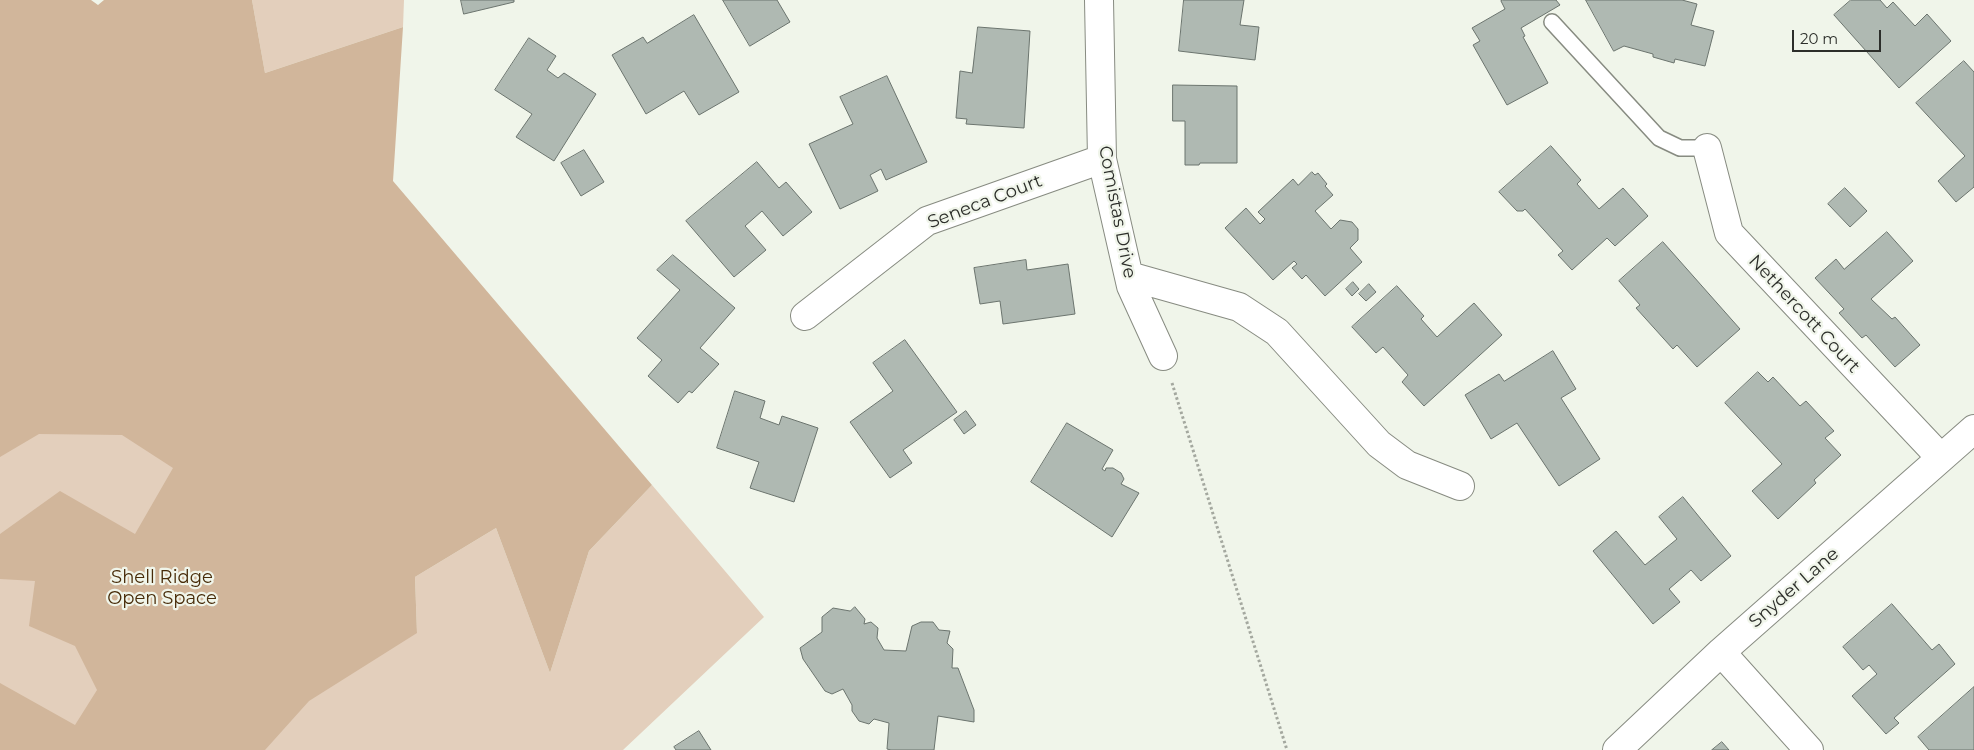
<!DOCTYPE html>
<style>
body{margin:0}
#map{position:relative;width:1974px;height:750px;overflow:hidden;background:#f0f5ea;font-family:Montserrat,sans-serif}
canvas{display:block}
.scale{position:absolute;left:1792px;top:30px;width:89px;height:22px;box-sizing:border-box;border:2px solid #2c2e2a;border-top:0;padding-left:6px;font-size:15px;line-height:18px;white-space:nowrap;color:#2c2e2a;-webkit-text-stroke:4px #f0f5ea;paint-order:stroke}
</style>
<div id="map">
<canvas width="1974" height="750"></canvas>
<div class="scale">20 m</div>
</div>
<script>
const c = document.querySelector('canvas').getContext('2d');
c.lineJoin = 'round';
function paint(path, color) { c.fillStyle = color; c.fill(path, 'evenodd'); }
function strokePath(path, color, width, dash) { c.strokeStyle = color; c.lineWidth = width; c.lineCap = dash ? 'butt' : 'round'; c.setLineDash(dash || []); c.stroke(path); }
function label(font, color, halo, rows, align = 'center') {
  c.font = font + ' Montserrat,sans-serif'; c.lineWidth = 4.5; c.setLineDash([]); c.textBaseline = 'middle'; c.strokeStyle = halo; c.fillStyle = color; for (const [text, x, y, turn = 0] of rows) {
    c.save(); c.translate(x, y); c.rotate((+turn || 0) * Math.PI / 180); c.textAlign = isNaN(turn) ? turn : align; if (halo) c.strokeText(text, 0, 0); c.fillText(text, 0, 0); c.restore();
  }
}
paint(new Path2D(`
 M0,0L417,633L415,577L496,528L550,673L589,551L652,485L764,617L623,750H0Z
 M252,0H404L403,27L265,73Z`), '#e3cfbc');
paint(new Path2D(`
 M0,0H91L98,5L104,0H252L265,73L403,27L393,181L652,485L589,551L550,673L496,528L415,577L417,633L309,701L265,750H0V683L75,725L97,690L75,646L29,626L35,581L0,579V534L60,491L135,534L173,468L122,435L39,434L0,457Z`), '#d1b69b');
const building = new Path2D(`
 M461,0H514V2L464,14Z
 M723,0H777L790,22L750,46Z
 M1184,0H1244L1240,25L1259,27L1255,60L1179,51Z
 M1503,0H1556L1560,5L1521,28L1525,36L1523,37L1548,83L1507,105L1473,45L1480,41L1472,28L1505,9L1501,1Z
 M1586,0H1682L1697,4L1691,25L1714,31L1705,66L1675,59L1674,63L1653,57V54L1624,46L1614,51Z
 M1851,0H1880L1887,8L1893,2L1915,26L1927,14L1951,41L1899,88L1834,15Z
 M694,15L739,92L699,115L684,91L646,114L612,55L643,37L647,43Z
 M978,27L1030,31L1024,128L966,124L967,119L956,118L960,71L972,73Z
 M529,38L556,56L547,70L558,78L564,73L596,94L554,161L516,137L532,114L495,90Z
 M1964,61L1974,72V187L1956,202L1938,181L1965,156L1916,103Z
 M887,76L927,162L886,180L881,169L870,175L878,191L840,209L809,144L853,124L840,97Z
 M1173,85L1237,86V163H1200L1199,165H1185V121H1173Z
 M1551,146L1581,180L1577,184L1599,209L1623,188L1648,216L1615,246L1607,238L1572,270L1558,255L1563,251L1525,209L1523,211H1517L1499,192Z
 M584,150L604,182L581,196L561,163Z
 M757,162L779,188L786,182L812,212L783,236L762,211L745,226L766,250L734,277L686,221Z
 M1312,172L1315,175L1318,173L1327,184L1325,186L1333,195L1315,211L1331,229L1340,220L1352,222L1358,229V240L1350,248L1362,262L1325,296L1306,275L1302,279L1292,268L1297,264L1294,261L1273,280L1225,228L1246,208L1260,224L1265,219L1258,212L1293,179L1298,185Z
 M1845,188L1867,211L1850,227L1828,204Z
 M1887,232L1913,261L1871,299L1892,319L1895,317L1920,345L1895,367L1866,335L1862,338L1839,313L1844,309L1815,278L1836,259L1844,269Z
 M1663,242L1740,329L1697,367L1677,345L1673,349L1636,308L1640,305L1619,281Z
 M673,255L735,308L700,348L719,364L692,393L689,391L678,403L648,376L662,360L637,338L680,290L657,270Z
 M1026,260L1027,270L1068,264L1075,314L1003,324L1000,301L980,304L974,268Z
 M1353,282L1359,289L1352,296L1346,289Z
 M1369,284L1376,292L1366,301L1359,294Z
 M1397,286L1424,316L1421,319L1437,337L1474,303L1502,335L1424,406L1402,382L1408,375L1383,347L1376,353L1352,327Z
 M905,340L957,412L903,450L912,463L890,478L850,422L893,391L873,363Z
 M1553,351L1576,389L1561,398L1600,459L1559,486L1517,423L1491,439L1465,395L1499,374L1504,381Z
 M1758,372L1768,382L1773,377L1800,406L1806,401L1834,431L1825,438L1841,455L1814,480L1816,483L1778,519L1752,491L1782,464L1725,403Z
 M735,391L765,401L760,418L779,425L782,416L818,428L794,502L750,488L759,462L717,448Z
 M966,411L976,425L964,434L954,420Z
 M1067,423L1113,450L1102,469L1105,471L1106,468H1113L1121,473L1124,479L1121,484L1139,493L1112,537L1031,482Z
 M1683,497L1731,556L1701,581L1691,570L1669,589L1680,602L1653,624L1593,551L1616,531L1645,565L1677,539L1659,517Z
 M1892,604L1932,650L1939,644L1955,664L1894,718L1899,723L1886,734L1852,696L1877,674L1869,665L1863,670L1843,647Z
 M855,607L865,619L864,624L871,622L878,628L877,638L884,650L906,651L912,626L921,622H933L939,630L950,631L947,643L953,649L952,668H958L974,710V722L938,716L934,750H891L887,749L889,723L874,719L869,724L859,721L852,711V705L843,689L832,694L825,691L803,659L800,648L822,632V617L833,608L850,611Z
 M1974,687V750H1929L1918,737Z
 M699,731L711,750H676L674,747Z
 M1722,742L1729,750H1712Z`);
paint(building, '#afb9b2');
strokePath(building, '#6b746e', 1);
const lane = new Path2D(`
 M1552,22L1659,138L1680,148H1707`);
const street = new Path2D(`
 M1099,0L1102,159L1131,286L1163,356
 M1707,148L1729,233L1941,458
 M1129,276L1239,307L1277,332L1379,444L1407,465L1460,486
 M805,316L927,221L1102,159
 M1721,652L1809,750
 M1617,750L1721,652L1974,429`);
strokePath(lane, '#878b81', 18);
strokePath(street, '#878b81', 30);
strokePath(new Path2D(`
 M1172,383L1287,750`), '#a4a89f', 3, [2.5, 2.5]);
strokePath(lane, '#fff', 15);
strokePath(street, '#fff', 28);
label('18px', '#2c2e2a', '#f0f5ea', [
 ["Seneca Court",985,202,-21],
 ["Comistas Drive",1117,212,79],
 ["Nethercott Court",1804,314,47],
 ["Snyder Lane",1794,588,-41]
]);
label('18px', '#472b08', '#f0f5ea', [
 ["Shell Ridge",162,578],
 ["Open Space",162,599]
]);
</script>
